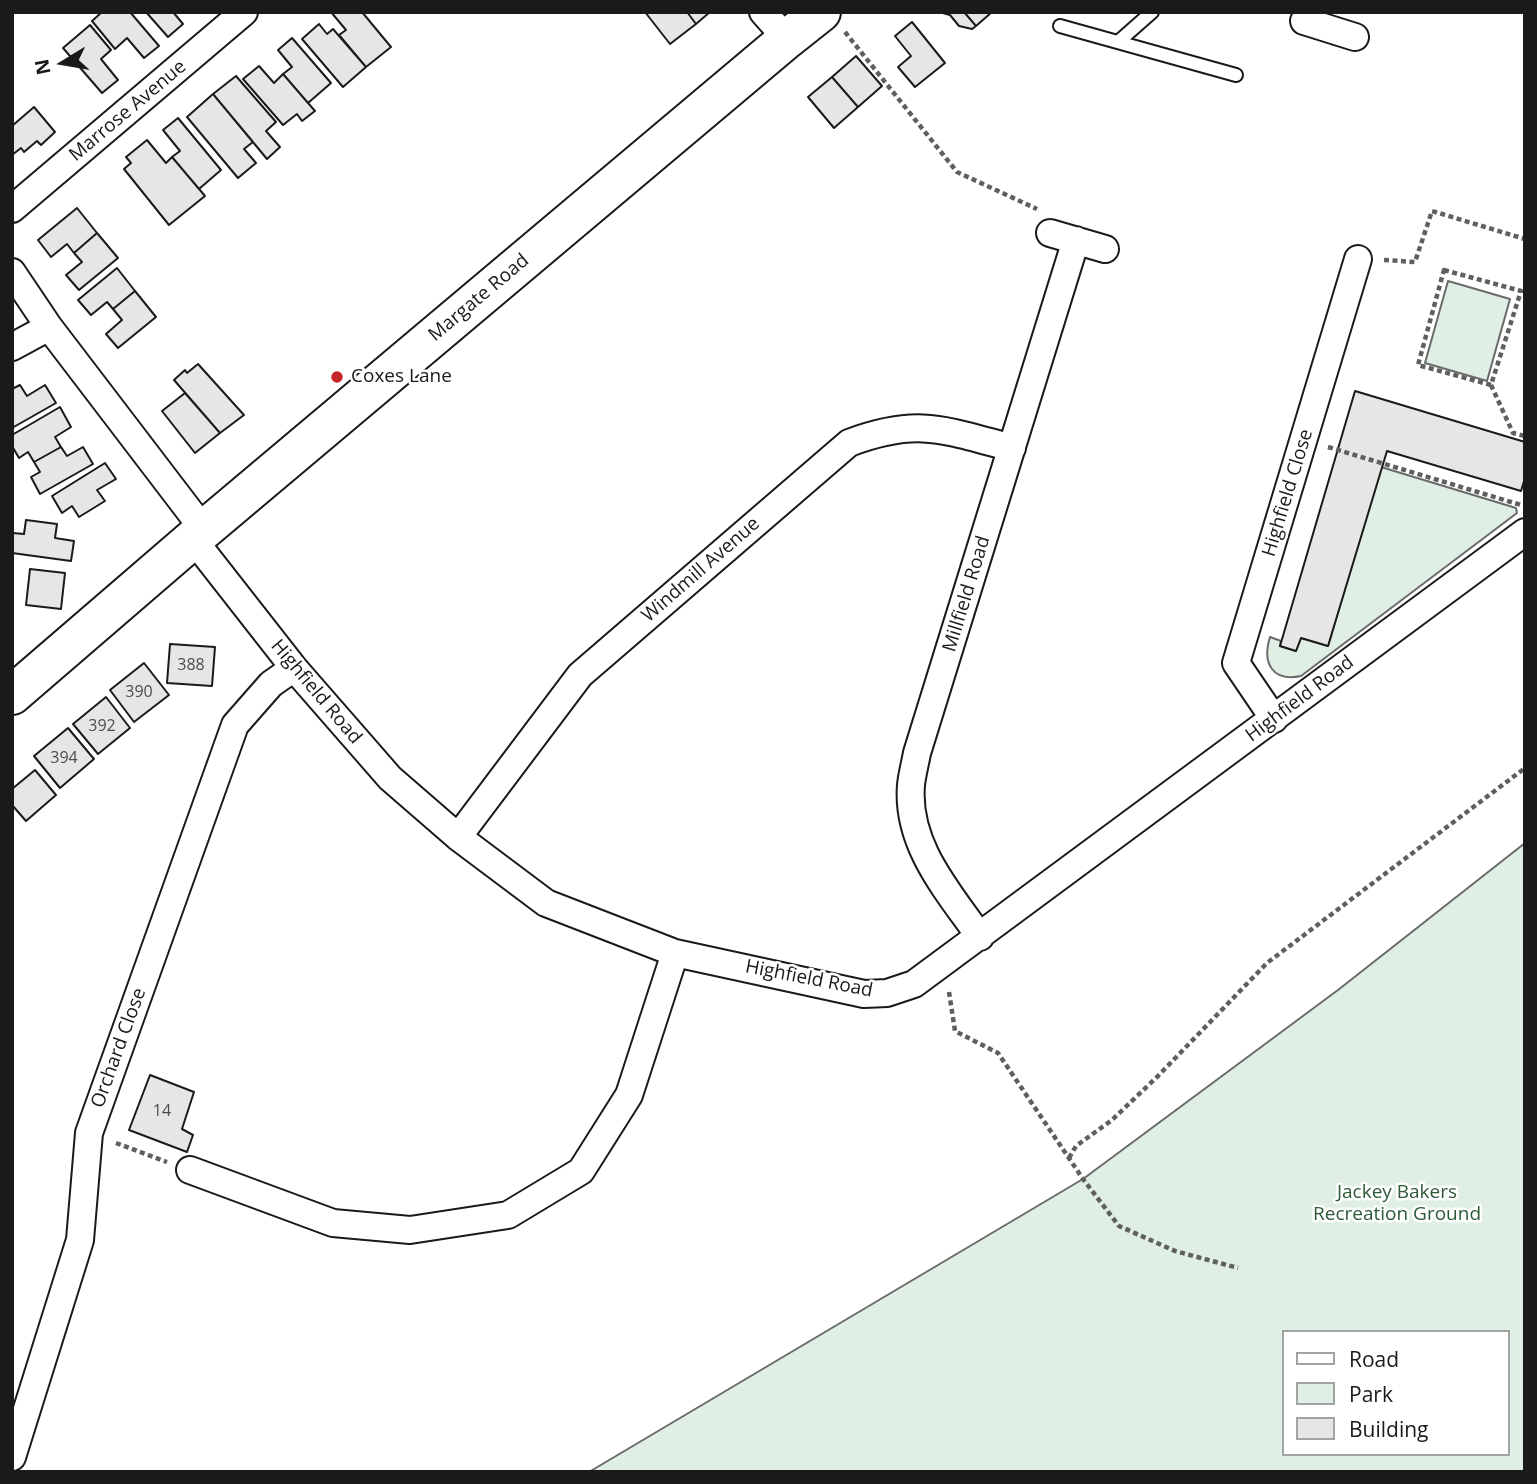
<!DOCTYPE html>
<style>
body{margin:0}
#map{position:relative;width:1537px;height:1484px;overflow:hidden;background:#fff;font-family:"Open Sans",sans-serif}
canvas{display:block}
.frame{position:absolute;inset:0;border:14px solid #1a1a1a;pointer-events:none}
.legend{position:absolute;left:1282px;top:1330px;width:228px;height:126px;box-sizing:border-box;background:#fff;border:2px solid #a3a3a3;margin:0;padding:9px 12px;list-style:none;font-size:21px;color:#1a1a1a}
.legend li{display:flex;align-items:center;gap:14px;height:35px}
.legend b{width:35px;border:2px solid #a3a3a3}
.north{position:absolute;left:28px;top:28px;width:70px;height:70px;-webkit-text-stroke:5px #fff;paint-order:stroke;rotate:259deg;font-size:19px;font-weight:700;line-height:28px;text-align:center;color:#1a1a1a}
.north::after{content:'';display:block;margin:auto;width:24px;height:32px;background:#1a1a1a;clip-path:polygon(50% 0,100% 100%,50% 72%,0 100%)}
</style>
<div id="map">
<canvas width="1537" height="1484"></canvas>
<div class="frame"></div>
<ul class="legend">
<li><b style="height:9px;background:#fff"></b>Road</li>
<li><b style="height:19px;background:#e0efe3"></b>Park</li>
<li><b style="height:19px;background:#e6e6e6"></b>Building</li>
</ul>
<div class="north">N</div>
</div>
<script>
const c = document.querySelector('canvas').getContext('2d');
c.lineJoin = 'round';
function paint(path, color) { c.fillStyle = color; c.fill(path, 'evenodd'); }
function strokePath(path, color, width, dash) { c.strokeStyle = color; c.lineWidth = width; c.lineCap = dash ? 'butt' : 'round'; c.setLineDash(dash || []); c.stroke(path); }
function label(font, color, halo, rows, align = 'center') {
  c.font = font + ' "Open Sans",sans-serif'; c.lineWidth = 5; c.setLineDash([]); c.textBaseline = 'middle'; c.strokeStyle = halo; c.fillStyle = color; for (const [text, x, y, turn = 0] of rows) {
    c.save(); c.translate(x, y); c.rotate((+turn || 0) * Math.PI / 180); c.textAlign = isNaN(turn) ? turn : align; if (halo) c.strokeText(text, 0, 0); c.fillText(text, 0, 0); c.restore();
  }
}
const green = new Path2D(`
 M1448,281L1510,299L1487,381L1425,363Z
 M1381,467L1516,508L1517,513L1301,676C1272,682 1262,663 1270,637L1281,641L1280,646L1296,651L1301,638L1328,646Z
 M1525,843V1472H589L1083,1179L1338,990ZM1283,1332H1507V1454H1283Z`);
paint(green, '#e0efe3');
strokePath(green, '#6a6a6a', 2);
const building = new Path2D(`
 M102,12H130L159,46L144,58L127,38L115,49L92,21Z
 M146,12H173L183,24L168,37Z
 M331,12H362L391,47L366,67L339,35L346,30Z
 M645,12H687L696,24L670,44Z
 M687,12H710L696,24Z
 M939,12H964L976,26L972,29L959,26L950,15Z
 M964,12H992L976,26Z
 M912,22L945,63L915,87L898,67L911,56L895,36Z
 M319,24L327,34L333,29L366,67L343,87L302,39Z
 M90,25L111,50L101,59L118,80L102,93L63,48Z
 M292,38L331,83L308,103L283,74L292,67L278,50Z
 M856,56L882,86L858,107L832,77Z
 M259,66L274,83L283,74L315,111L302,121L297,114L283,125L243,79Z
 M236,76L276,122L266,131L280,147L267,159L213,94Z
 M832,77L858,107L834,128L808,97Z
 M213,94L253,142L244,149L256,163L238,178L187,117Z
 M34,107L55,132L41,145L37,141L24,152L21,148L12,155V126Z
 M178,118L221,170L199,189L172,157L180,151L163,130Z
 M147,140L166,163L172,157L205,196L169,225L124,169L131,163L126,157Z
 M77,208L97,233L74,253L67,244L51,257L38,240Z
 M97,233L118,258L79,290L66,275L82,262L74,253Z
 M117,268L135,291L113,309L107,302L91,315L78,300Z
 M135,291L156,317L118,348L106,334L122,320L113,309Z
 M198,364L244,415L220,433L174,380L185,370L187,373Z
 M20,385L27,396L45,385L56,403L12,428V389Z
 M1355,391L1525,442V478L1521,491L1387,451L1328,646L1301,638L1296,651L1280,646Z
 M185,393L220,433L195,453L162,411Z
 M60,407L71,427L55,437L61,447L34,462L28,452L19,458L12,446V435Z
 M61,447L67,456L83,447L93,464L40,494L31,477L40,472L34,462Z
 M105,463L116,479L97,490L105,501L79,517L72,506L62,513L52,496Z
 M26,520L57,524L55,538L74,541L71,561L12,553L13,533L24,534Z
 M30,569L65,573L61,609L26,605Z
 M170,644L215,647L212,686L167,683Z
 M144,663L169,695L134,722L110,690Z
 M106,697L130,728L98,754L73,724Z
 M68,728L94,759L60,788L34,756Z
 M35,770L56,795L26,821L12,805V789Z
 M150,1075L194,1092L182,1129L193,1135L187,1152L129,1130Z`);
paint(building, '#e6e6e6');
strokePath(building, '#1a1a1a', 2);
const lane = new Path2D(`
 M1060,26L1236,75
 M1118,42L1152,12`);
const street = new Path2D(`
 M763,12L787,39
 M1304,21L1355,37
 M12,209L244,12
 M1050,233L1105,249
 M12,272L49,327L204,530
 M12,347L49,327
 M193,539L294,668L390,778L458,837L546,903L675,953L864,994L887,993L914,984L1525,532
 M1274,719L1236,663L1358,259
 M458,837L580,675L849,443C918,417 944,430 1012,448
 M980,937C948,891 906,845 911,785C912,775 915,764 917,753L1076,240
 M190,1170L333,1223L410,1230L508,1215L581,1171L629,1095L675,953
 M12,1457L80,1240L89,1133L235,725L271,684L294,668`);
const primary = new Path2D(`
 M12,695L193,539L787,39L821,12`);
strokePath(lane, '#1a1a1a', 16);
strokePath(street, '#1a1a1a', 30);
strokePath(primary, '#1a1a1a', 42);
strokePath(new Path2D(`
 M845,32L957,172L1037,209
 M1384,260L1415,262L1432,211L1525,239
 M1444,270L1521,291L1491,385L1418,365Z
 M1491,385L1513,433L1525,436
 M1328,447L1521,505
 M949,992L955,1031L998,1053L1083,1179L1119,1226L1175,1251L1238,1268
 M116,1143L167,1162
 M1069,1158L1076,1146L1112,1120L1158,1076L1267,963L1525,768`), '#5f5f5f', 4.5, [5, 3.5]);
strokePath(lane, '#fff', 12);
strokePath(street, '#fff', 26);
strokePath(primary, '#fff', 38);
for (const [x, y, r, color] of [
 [337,377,7,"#c62828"]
]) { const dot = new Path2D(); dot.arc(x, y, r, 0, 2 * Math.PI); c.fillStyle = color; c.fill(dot); strokePath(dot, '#fff', 2.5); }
label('16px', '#4d4d4d', null, [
 ["388",191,665],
 ["390",139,692],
 ["392",102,726],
 ["394",64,758],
 ["14",162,1111]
]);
label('19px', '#1a1a1a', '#fff', [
 ["Marrose Avenue",128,111,-40],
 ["Margate Road",479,298,-40],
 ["Highfield Close",1288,493,-73],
 ["Windmill Avenue",701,570,-41],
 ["Millfield Road",967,594,-73],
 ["Highfield Road",316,692,50],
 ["Highfield Road",1300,699,-37],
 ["Highfield Road",809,979,11],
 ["Orchard Close",119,1048,-70]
]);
label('19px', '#1a1a1a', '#fff', [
 ["Coxes Lane",351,377]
], 'left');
label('19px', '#2b5a34', '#fff', [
 ["Jackey Bakers",1397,1193],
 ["Recreation Ground",1397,1215]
]);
</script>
